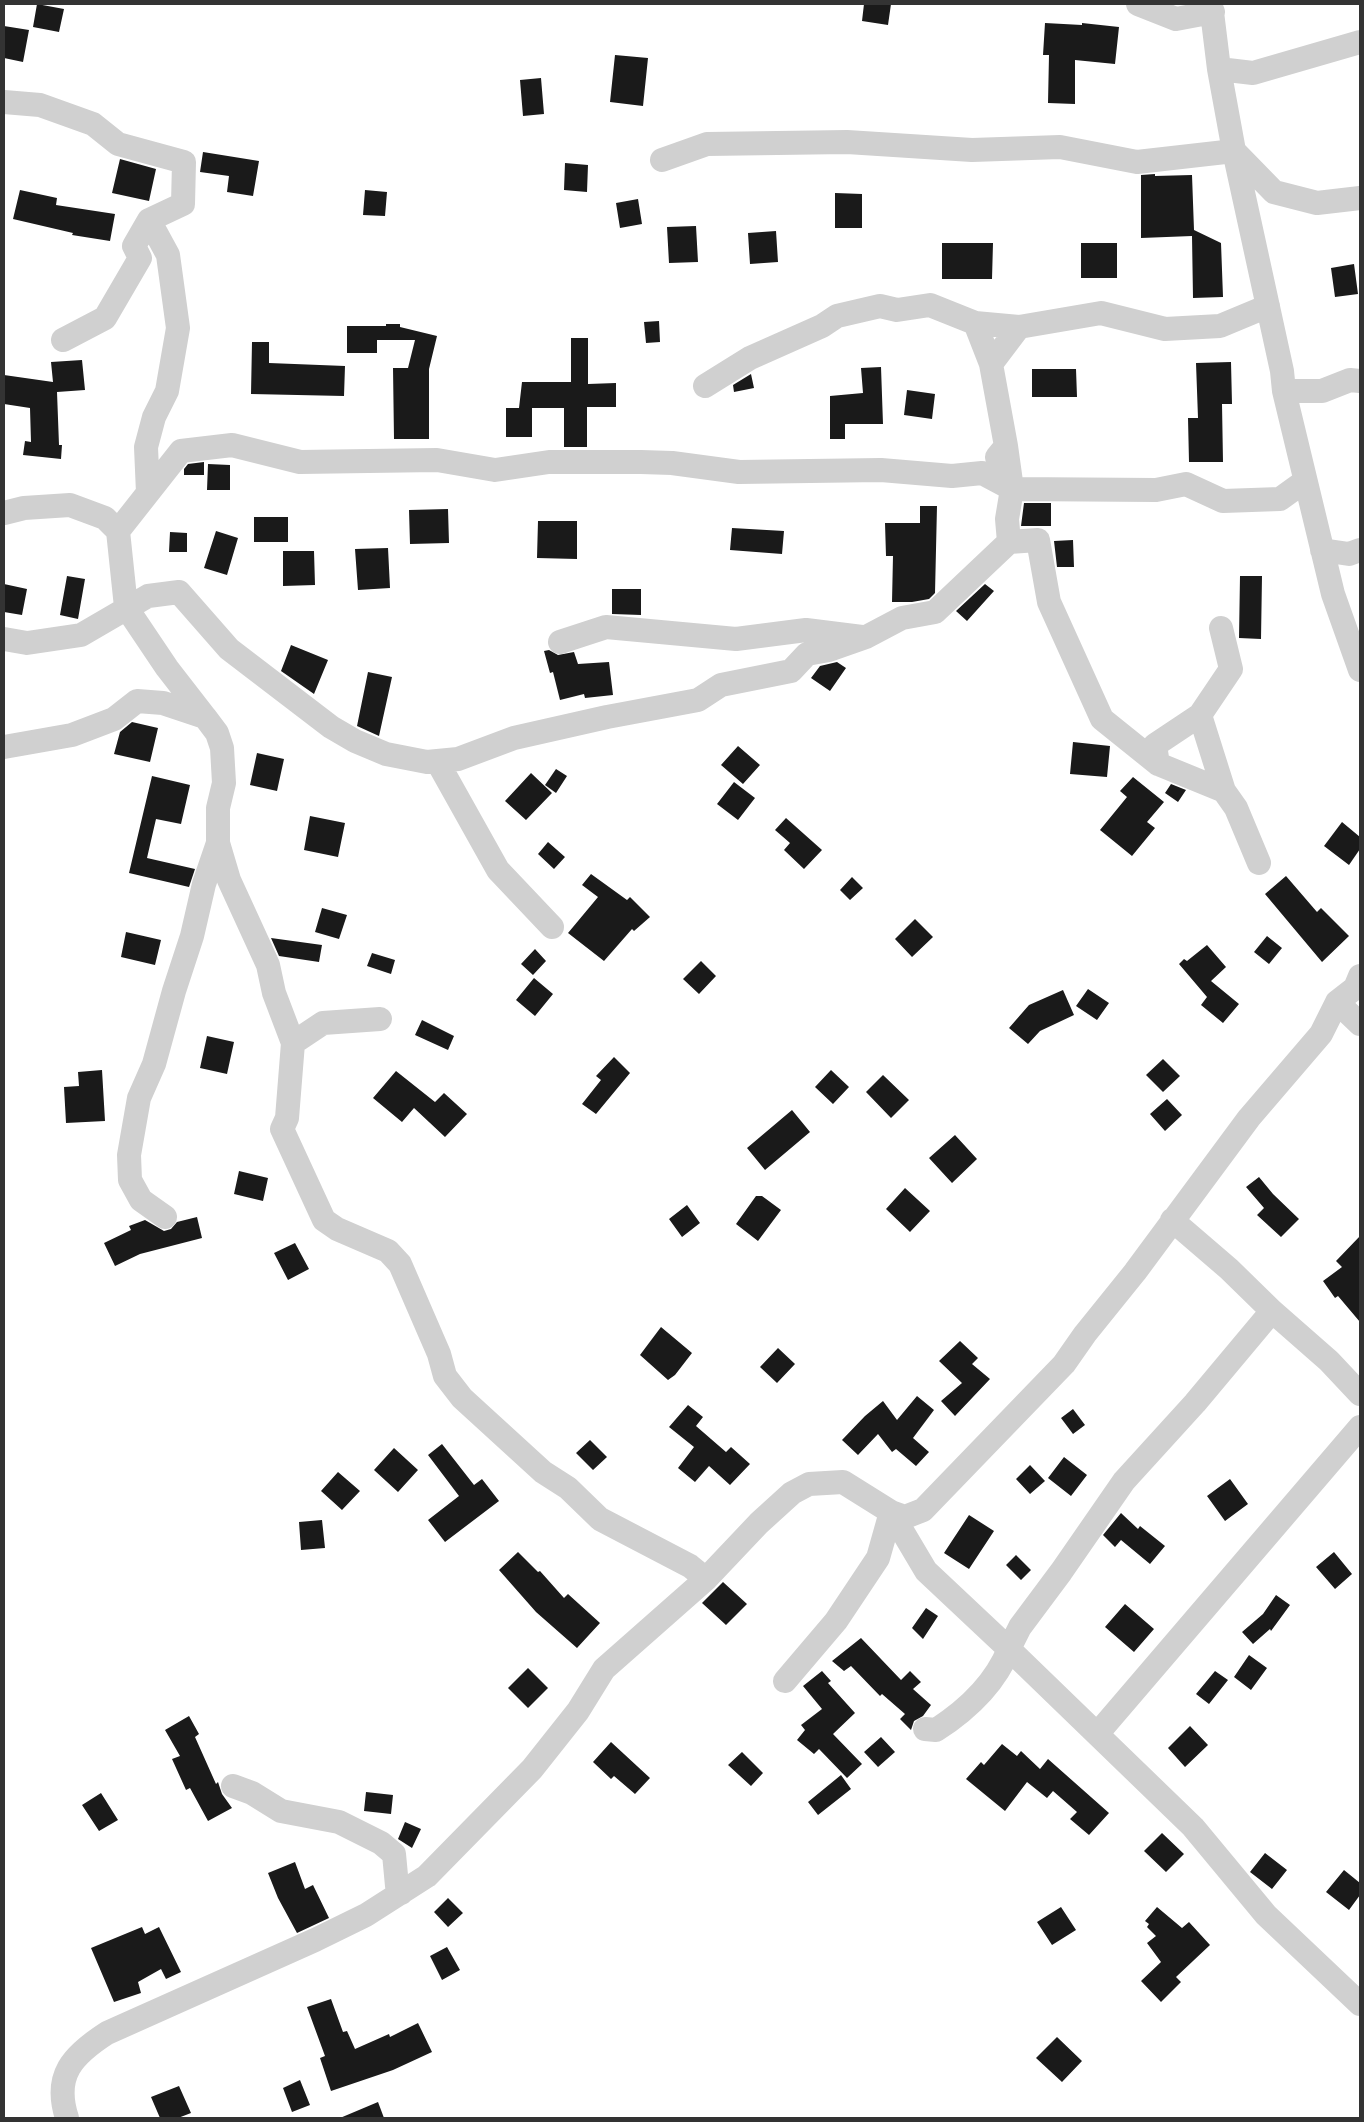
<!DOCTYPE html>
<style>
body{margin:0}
#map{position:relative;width:1364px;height:2122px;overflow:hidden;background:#fff;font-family:Inter,sans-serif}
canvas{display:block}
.frame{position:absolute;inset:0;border:5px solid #333;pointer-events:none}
</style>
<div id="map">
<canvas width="1364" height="2122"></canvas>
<div class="frame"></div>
</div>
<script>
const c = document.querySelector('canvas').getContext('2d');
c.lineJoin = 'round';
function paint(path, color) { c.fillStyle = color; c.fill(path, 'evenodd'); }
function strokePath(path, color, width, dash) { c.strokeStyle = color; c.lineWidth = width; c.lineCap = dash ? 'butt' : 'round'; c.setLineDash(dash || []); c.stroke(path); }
paint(new Path2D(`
 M37,4L64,9L59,32L33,27Z
 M864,4H891L888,25L862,21Z
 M1045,23L1082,25V23L1119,27L1115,64L1075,60V104L1048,103L1049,55H1043Z
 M4,26L29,30L23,62L4,58Z
 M615,55L648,58L643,106L610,102Z
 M541,78L544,114L523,116L520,80Z
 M203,152L259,161L253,196L227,192L229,176L200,172Z
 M120,159L156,169L149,201L112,193Z
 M565,163L588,165L587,192L564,190Z
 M1155,174V176L1192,175L1194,230L1221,243L1223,297L1193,298L1192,236L1141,238V175Z
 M20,190L57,198L56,205L115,214L110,241L72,235L73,233L13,219Z
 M365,190L387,192L385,216L363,215Z
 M835,193L862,194V228H835Z
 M638,199L642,224L620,228L616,203Z
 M696,226L698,262L669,263L667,227Z
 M776,231L778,262L750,264L748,233Z
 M942,243H993L992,279H942Z
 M1081,243H1117V278H1081Z
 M1354,264L1358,294L1335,297L1331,268Z
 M659,321L660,342L646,343L644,322Z
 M386,324H400V327L437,336L429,369V439H394L393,368H408L415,340H377V353H347V326H386Z
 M571,338H588V384L616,383V407H587V447H564V408H532V437H506V408H519L522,382H571Z
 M252,342H269V363L345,366L344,396L251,394Z
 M82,360L85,390L57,392L59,445H62L61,459L23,455L25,441L31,442L30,408L4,404V375L53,382L51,362Z
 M1231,362L1232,404H1222L1223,462H1189L1188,418H1198L1196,363Z
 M881,367L883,424H845V439H830V396L863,393L861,368Z
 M1032,369H1076L1077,397H1032Z
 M751,374L754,388L734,392L733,385Z
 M907,390L935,394L932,419L904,415Z
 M204,462V475H184V469L188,464Z
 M208,464L230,465V490H207Z
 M1024,503H1051V526H1021Z
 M920,506H937L935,593L929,599L912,602H892L893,556H886L885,523H920Z
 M448,509L449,543L410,544L409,510Z
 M254,517H288V542H254Z
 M538,521H577V559L537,558Z
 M732,528L784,531L782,554L730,550Z
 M216,531L238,538L227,575L204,568Z
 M170,532L187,533V552H169Z
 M1073,540L1074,567H1057L1054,541Z
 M388,548L390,588L358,590L355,549Z
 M283,551H314L315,585L283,586Z
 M67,576L85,579L78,619L60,615Z
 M1240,576H1262L1261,639L1239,638Z
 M4,584L27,589L22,615L4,612Z
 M985,584L994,591L967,621L956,611Z
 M612,589H641V615L612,614Z
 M291,645L328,660L314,694L281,671Z
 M549,650L558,655L574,652L578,664L609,662L613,695L585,698L584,694L560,700L553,672L550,673L544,651Z
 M837,662L846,668L830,691L811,678L820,666Z
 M368,672L392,677L379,736L357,726Z
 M132,722L158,728L150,762L114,754L120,732Z
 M1073,742L1110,746L1107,777L1070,774Z
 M738,746L760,765L743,784L721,765Z
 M257,753L284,759L277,791L250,785Z
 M556,769L567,776L556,793L545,785Z
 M531,773L552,793L526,820L505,801Z
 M152,776L190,785L181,824L156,819L147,858L195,869L189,887L129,873Z
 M1133,777L1164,802L1147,822L1155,828L1132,856L1100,830L1127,797L1120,791Z
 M734,782L755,798L738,820L717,804Z
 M1171,784L1186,790L1178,802L1165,793Z
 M310,816L345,823L338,857L304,850Z
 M786,818L822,850L804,869L784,850L790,843L775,830Z
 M1342,822L1360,837V849L1349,865L1324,846Z
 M548,842L565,857L554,869L538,854Z
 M591,874L627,900L630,897L650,917L634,931L632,929L604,961L568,933L598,897L582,885Z
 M1286,876L1317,912L1321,908L1349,936L1322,962L1265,894Z
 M852,877L863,888L850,900L840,890Z
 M322,908L347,915L339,939L315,932Z
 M915,919L933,937L912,957L895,939Z
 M126,932L161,940L155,965L121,957Z
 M1267,936L1282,948L1269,964L1254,952Z
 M271,938L322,945L319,962L279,956Z
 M1207,945L1226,967L1211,981L1239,1004L1223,1023L1201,1005L1207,997L1179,964L1184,959L1187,961Z
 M535,949L546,961L533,975L521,964Z
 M372,953L395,960L391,974L367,966Z
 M701,961L716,976L699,994L683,979Z
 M534,978L553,994L535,1016L516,1000Z
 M1088,989L1109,1003L1097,1020L1076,1006Z
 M1063,990L1074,1015L1040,1031L1028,1044L1009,1028L1029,1005Z
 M422,1020L454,1036L448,1050L415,1035Z
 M207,1036L234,1042L227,1074L200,1068Z
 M614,1057L630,1073L596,1114L582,1104L601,1080L596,1076Z
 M1163,1059L1180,1076L1163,1092L1146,1075Z
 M102,1070L105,1121L66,1123L64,1087L79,1086L78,1072Z
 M831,1070L849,1087L833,1104L815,1087Z
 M396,1071L435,1102L444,1093L467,1114L445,1137L414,1108L402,1122L373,1098Z
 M883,1075L909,1100L891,1118L866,1092Z
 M1167,1099L1182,1115L1165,1131L1150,1114Z
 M792,1110L810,1132L765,1170L747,1148Z
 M955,1135L977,1159L952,1183L929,1158Z
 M239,1171L268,1178L263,1201L234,1194Z
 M1259,1177L1273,1194L1299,1219L1281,1237L1257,1215L1264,1208L1246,1187Z
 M905,1188L930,1211L910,1232L886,1209Z
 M756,1196H762L781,1210L758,1241L736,1224Z
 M687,1205L700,1223L682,1237L669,1219Z
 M197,1217L202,1238L140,1254L115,1266L104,1243L131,1230L129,1226L145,1220L164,1231L171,1229L177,1222Z
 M1360,1236V1322L1338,1296L1335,1298L1323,1281L1342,1267L1336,1261Z
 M295,1243L309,1269L288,1280L274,1253Z
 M661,1327L692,1353L675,1375L668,1380L640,1355Z
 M960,1341L978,1358L972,1364L990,1379L955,1416L941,1401L962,1383L939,1361Z
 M778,1348L795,1364L777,1383L760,1367Z
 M917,1396L934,1410L913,1438L929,1452L916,1466L896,1449L892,1452L878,1434L858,1455L842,1440L865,1416L883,1401L897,1420Z
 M688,1405L703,1417L696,1426L726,1452L731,1447L750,1464L730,1485L709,1466L695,1482L678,1468L694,1447L669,1427Z
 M1073,1409L1085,1425L1073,1434L1061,1418Z
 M590,1440L607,1457L593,1470L576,1453Z
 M442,1444L474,1485L482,1479L499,1501L445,1542L428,1520L459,1496L428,1455Z
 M394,1448L418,1470L398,1492L374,1470Z
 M1064,1457L1087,1475L1071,1496L1048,1478Z
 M1030,1465L1045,1481L1030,1494L1016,1479Z
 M338,1472L360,1491L342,1510L321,1491Z
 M1230,1479L1248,1504L1225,1521L1207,1496Z
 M1121,1513L1138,1529L1140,1526L1165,1546L1150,1564L1121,1540L1115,1547L1103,1535Z
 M969,1515L994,1531L969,1569L944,1553Z
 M322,1520L325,1548L301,1550L299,1522Z
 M518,1552L538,1572L540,1571L564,1598L568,1594L600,1623L577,1648L536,1612L499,1570Z
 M1334,1552L1352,1574L1335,1589L1316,1567Z
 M1016,1555L1031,1570L1021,1580L1006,1565Z
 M723,1582L747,1604L726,1625L702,1603Z
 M1276,1595L1290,1605L1271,1631L1270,1629L1253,1644L1242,1632L1263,1614Z
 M1125,1604L1154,1629L1134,1652L1105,1627Z
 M926,1608L938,1616L923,1639L912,1628Z
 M861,1638L901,1680L910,1671L921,1682L913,1689L931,1705L923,1716L914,1721L911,1730L900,1719L905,1714L882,1694L880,1696L851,1666L844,1671L832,1661Z
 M1249,1655L1267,1668L1251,1690L1234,1677Z
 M528,1668L548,1688L528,1708L508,1688Z
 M822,1671L831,1681L828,1683L855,1713L833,1734L862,1764L847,1778L819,1749L814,1754L797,1740L805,1730L801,1725L822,1709L803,1686Z
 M1215,1671L1228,1680L1209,1704L1196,1694Z
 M189,1716L199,1734L195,1737L216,1784L218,1782L222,1794L232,1808L208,1821L190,1788L186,1790L172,1759L180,1756L165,1730Z
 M1190,1726L1208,1745L1185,1767L1168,1748Z
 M881,1737L895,1752L878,1767L864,1752Z
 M611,1742L650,1778L635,1794L614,1776L611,1779L593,1762Z
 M1002,1744L1017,1756L1021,1751L1040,1769L1048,1759L1109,1813L1089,1835L1070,1819L1077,1812L1053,1791L1047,1798L1027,1782L1005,1811L966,1779L981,1762L984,1765Z
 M742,1752L763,1773L751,1786L728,1765Z
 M841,1775L851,1789L818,1815L808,1802Z
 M366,1792L393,1795L391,1814L364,1811Z
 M101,1793L118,1820L99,1831L82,1805Z
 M405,1822L421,1829L412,1848L398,1839Z
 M1162,1833L1184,1854L1166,1872L1144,1851Z
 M1265,1853L1287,1870L1272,1889L1250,1872Z
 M295,1862L305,1889L313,1885L329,1918L297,1933L278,1898L268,1873Z
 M1344,1870L1360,1883V1895L1349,1910L1326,1892Z
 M448,1898L463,1913L448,1927L434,1912Z
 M1061,1907L1076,1930L1052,1945L1037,1922Z
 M1157,1907L1182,1928L1189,1922L1210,1945L1176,1977L1181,1982L1161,2002L1141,1981L1161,1962L1147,1943L1156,1936L1147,1927L1149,1924L1145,1921Z
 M142,1927L145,1934L159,1927L181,1972L166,1979L161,1969L138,1982L141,1993L114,2002L91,1948Z
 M447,1947L460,1970L442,1980L430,1956Z
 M331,1999L343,2032L347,2031L355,2049L389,2034L390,2037L418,2023L432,2052L393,2070L331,2091L320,2058L325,2056L307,2007Z
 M1057,2037L1082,2061L1062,2082L1036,2058Z
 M300,2080L310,2105L292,2112L283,2088Z
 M179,2086L191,2113L178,2118H160L151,2097Z
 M378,2102L384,2118H340Z`), '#1a1a1a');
strokePath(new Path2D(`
 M1138,4L1176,19L1213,12
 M1211,4L1219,69L1234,151L1282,371L1284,391L1333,594L1360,670
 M1219,69L1253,73L1360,42
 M4,102L40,105L93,124L118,144L184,162L183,204L149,220L134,246L140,258L105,318L63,340
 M662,160L707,144L847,142L972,150L1060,147L1137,162L1234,151L1274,192L1317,203L1360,198
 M975,323L991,364L1006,446L997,457
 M991,364L1019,327
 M705,386L750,358L822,326L837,316L880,306L897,310L930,305L975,323L1019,327L1101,313L1165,329L1220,326L1268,306
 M1284,391H1322L1350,380L1360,381
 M148,493L146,447L154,417L167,391L178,328L168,255L149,220
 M4,513L24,508L70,505L105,518L118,531L126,607L167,668L205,717
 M118,531L181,451L232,445L300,462L437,460L495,470L549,462H641L672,463L739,472L881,470L952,476L982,473L1012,489L1156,490L1186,484L1223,501L1280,499L1305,481
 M1009,542L1038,540L1049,602L1102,719L1158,764L1224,791
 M1322,550L1349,554L1360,550
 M1221,628L1231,669L1200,715L1224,791L1236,808L1259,863
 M4,639L27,643L81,635L148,596L179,592L229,649L331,727L355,741L386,754L427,762L458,759L514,738L607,717L698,700L721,685L791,671L807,654L829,650L866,637L902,618L935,612L1009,542L1007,519L1012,489L1006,446
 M560,642L606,627L736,639L806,630L862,637
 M4,747L72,735L114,719L137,701L163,703L205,717L217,733L222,748L224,783L218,808V843L229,880L268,965L274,993L293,1043L287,1118L282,1129L324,1220L337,1229L388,1251L400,1264L439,1354L445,1376L462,1398L543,1472L568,1488L600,1519L690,1566L706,1579
 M437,761L498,870L552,927
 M1158,764L1155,745L1200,715
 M1337,1002L1360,1024
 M293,1043L323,1023L380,1019
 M165,1217L141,1200L130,1180L129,1155L139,1098L154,1064L174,991L192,936L204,884L218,843
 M1172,1220L1229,1269L1272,1311L1329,1361L1360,1394
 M1272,1311L1195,1403L1124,1481L1061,1572L1020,1627L1009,1649L1193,1827L1266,1915L1360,2004
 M891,1512L926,1571L1009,1649C995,1684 967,1710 936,1730L925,1729
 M785,1681L836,1621L878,1558L891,1512
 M1098,1733L1360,1427
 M233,1786L252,1793L281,1811L339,1822L381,1843L394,1854L397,1886L401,1893
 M67,2118C53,2075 73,2055 107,2033L315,1940L366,1915L427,1876L532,1769L578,1711L604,1669L706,1579L759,1523L792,1493L809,1484L843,1482L891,1512L905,1517L923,1510L1064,1364L1085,1334L1135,1272L1249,1118L1321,1034L1337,1002L1355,988L1360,976`), '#d0d0d0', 24);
</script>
